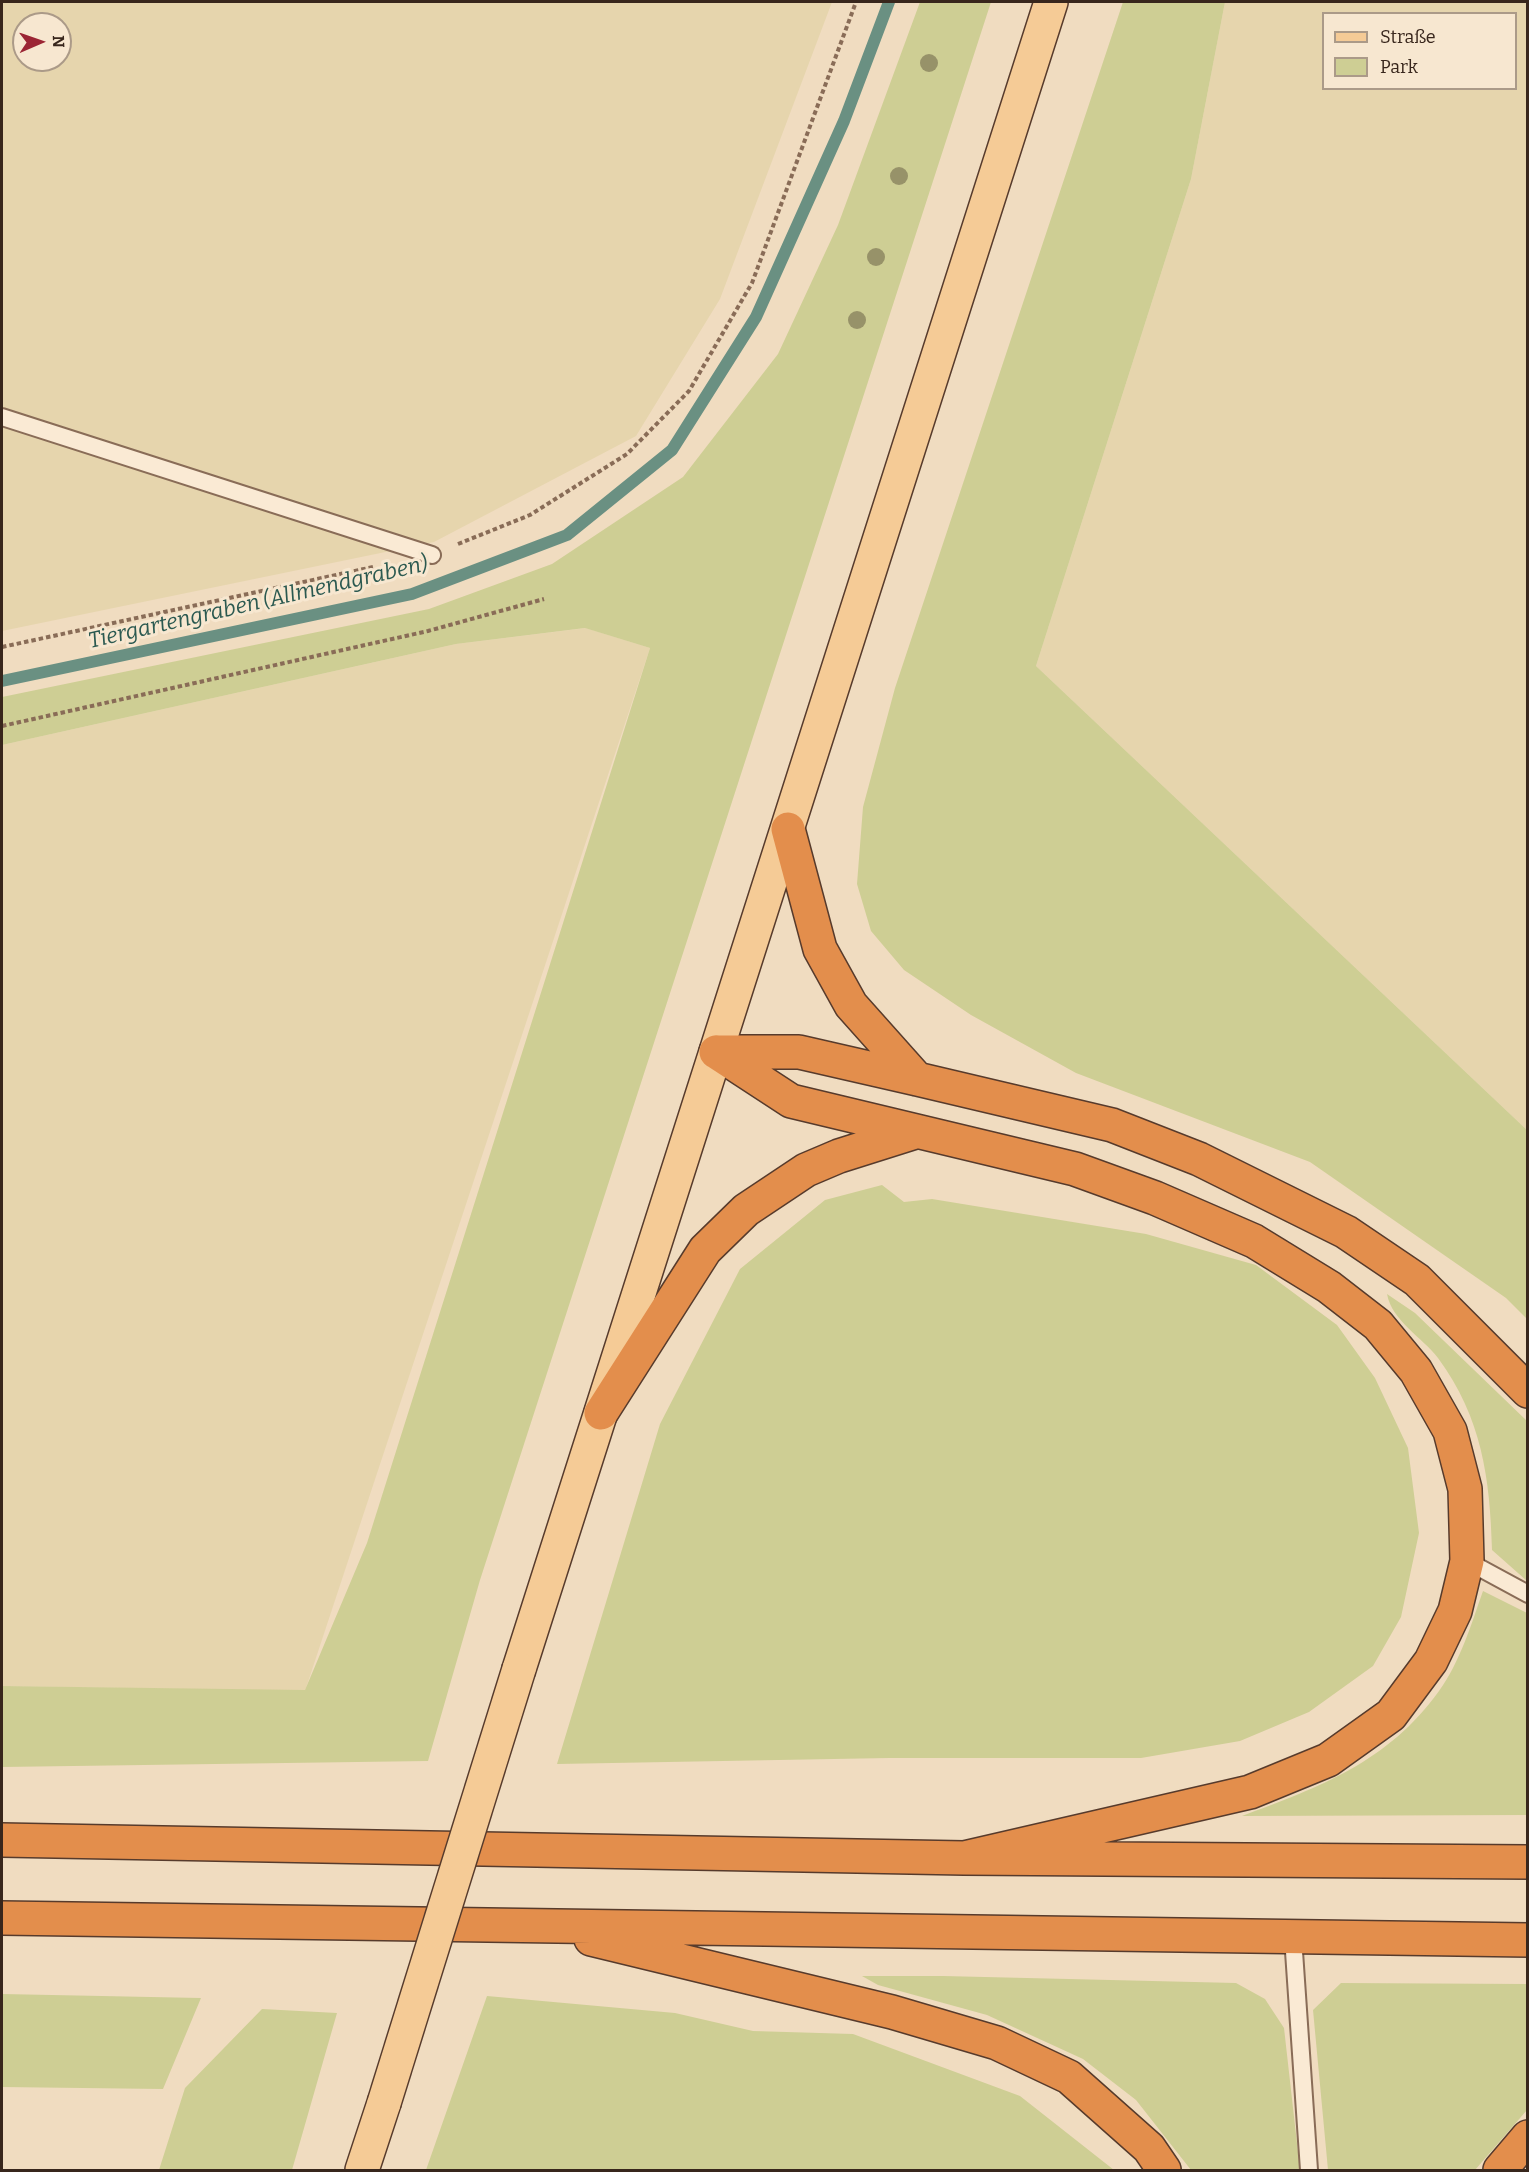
<!DOCTYPE html>
<meta charset="utf-8">
<style>
body{margin:0}
#map{position:relative;width:1529px;height:2172px;overflow:hidden;background:#f0dcc0;font-family:Bitter,serif}
canvas{display:block}
.frame{position:absolute;inset:0;border:3px solid #38261c;pointer-events:none}
.legend{position:absolute;left:1322px;top:12px;width:195px;height:78px;box-sizing:border-box;background:#f7e7d0;border:2px solid #ab9a88;margin:0;padding:8px 10px;list-style:none;font-size:18px;color:#38261c}
.legend li{display:flex;align-items:center;gap:12px;height:30px}
.legend b{width:30px;border:2px solid #ab9a88}
.north{position:absolute;left:12px;top:12px;width:60px;height:60px;box-sizing:border-box;background:#f7e7d0;border:2px solid #ab9a88;border-radius:50%;rotate:88deg;font-size:16px;font-weight:700;line-height:24px;text-align:center;color:#38261c}
.north::after{content:'';display:block;margin:auto;width:21px;height:27px;background:#9b2534;clip-path:polygon(50% 0,100% 100%,50% 72%,0 100%)}
</style>
<div id="map">
<canvas width="1529" height="2172"></canvas>
<div class="frame"></div>
<ul class="legend">
<li><b style="height:8px;background:#f5cb96"></b>Straße</li>
<li><b style="height:16px;background:#cece94"></b>Park</li>
</ul>
<div class="north">N</div>
</div>
<script>
const c = document.querySelector('canvas').getContext('2d');
c.lineJoin = 'round';
function paint(path, color) { c.fillStyle = color; c.fill(path, 'evenodd'); }
function strokePath(path, color, width, dash) { c.strokeStyle = color; c.lineWidth = width; c.lineCap = dash ? 'butt' : 'round'; c.setLineDash(dash || []); c.stroke(path); }
function label(font, color, halo, rows, align = 'center') {
  c.font = font + ' Bitter,serif'; c.lineWidth = 6; c.setLineDash([]); c.textBaseline = 'middle'; c.strokeStyle = halo; c.fillStyle = color; for (const [text, x, y, turn = 0] of rows) {
    c.save(); c.translate(x, y); c.rotate((+turn || 0) * Math.PI / 180); c.textAlign = isNaN(turn) ? turn : align; if (halo) c.strokeText(text, 0, 0); c.fillText(text, 0, 0); c.restore();
  }
}
paint(new Path2D(`
 M2,2H832L720,299L636,436L434,542L2,631ZM24,24H60V60H24Z
 M1225,2H1527V1130L1036,666L1191,179ZM1324,14H1516V88H1324Z
 M586,628L650,648L305,1691L2,1686V745L456,644Z`), '#e6d5ad');
paint(new Path2D(`
 M920,2H991L480,1580L428,1761L2,1767V1686L305,1690L367,1543L650,648L585,628L456,644L2,745V697L429,609L552,564L683,477L778,354L838,225Z
 M1123,2H1225L1191,179L1036,666L1527,1130V1319L1506,1298L1310,1162L1076,1073L971,1015L904,970L871,931L857,884L863,807L895,688Z
 M882,1185L904,1202L932,1199L1146,1234L1256,1265L1337,1325L1375,1378L1408,1448L1419,1533L1401,1617L1373,1666L1309,1712L1240,1741L1141,1758H889L557,1764L660,1424L740,1269L825,1200Z
 M1387,1294L1415,1313L1527,1421V1581L1492,1550C1490,1478 1482,1418 1438,1358C1422,1337 1392,1321 1387,1294Z
 M1483,1591L1527,1613V1815L1242,1816C1320,1787 1388,1762 1439,1691C1460,1662 1471,1625 1483,1591Z
 M862,1976H943L1236,1983L1265,1999L1284,2028L1300,2170H1191L1136,2100L1083,2059L987,2015L878,1985Z
 M1341,1983L1527,1984V2110L1475,2170H1328L1313,2010Z
 M2,1994L201,1998L163,2089L2,2087Z
 M487,1996L675,2013L753,2031L853,2034L1020,2096L1114,2170H426Z
 M262,2009L337,2013L292,2170H159L185,2088Z`), '#cece94');
strokePath(new Path2D(`
 M2,681L412,594L567,535L672,450L756,317L844,121L889,2`), '#6a9082', 12);
const service = new Path2D(`
 M2,417L432,555
 M1467,1561L1528,1594
 M1293,1937L1309,2170`);
const primary = new Path2D(`
 M519,1669L1051,2
 M362,2170L384,2103`);
const motorway = new Path2D(`
 M788,829L820,949L851,1005L917,1079
 M716,1052L791,1101L1075,1169L1155,1198L1254,1241L1329,1287L1378,1325L1416,1371L1450,1431L1465,1489L1467,1561L1455,1611L1431,1661L1391,1715L1328,1760L1250,1792L964,1858
 M716,1052H799L917,1079L1112,1125L1199,1159L1346,1232L1417,1280L1528,1391
 M601,1413L705,1250L746,1210L806,1170L839,1156L915,1132
 M2,1840L964,1858L1528,1862
 M2,1918L1528,1940
 M591,1939L892,2012L997,2043L1069,2077L1149,2148L1164,2170
 M1500,2170L1528,2137`);
strokePath(service, '#896c57', 20);
strokePath(primary, '#573b2c', 36);
strokePath(motorway, '#573b2c', 36);
strokePath(new Path2D(`
 M458,544L530,515L627,454L689,391L752,283L856,2
 M2,647L373,567
 M2,726L428,631L544,599`), '#896c57', 4, [4.5, 3]);
strokePath(service, '#faead4', 16);
strokePath(primary, '#f5cb96', 33);
strokePath(motorway, '#e38e4c', 33);
const primaryBridge = new Path2D(`
 M384,2103L519,1669`);
strokePath(primaryBridge, '#573b2c', 36, []);
strokePath(primaryBridge, '#f5cb96', 33);
c.fillStyle = '#979269';
for (const [x, y] of [
 [929,63],
 [899,176],
 [876,257],
 [857,320]
]) { c.beginPath(); c.arc(x, y, 9, 0, 2 * Math.PI); c.fill(); }
label('italic 22px', '#2b5950', '#f7e7d0', [
 ["Tiergartengraben (Allmendgraben)",258,603,-13]
]);
</script>
